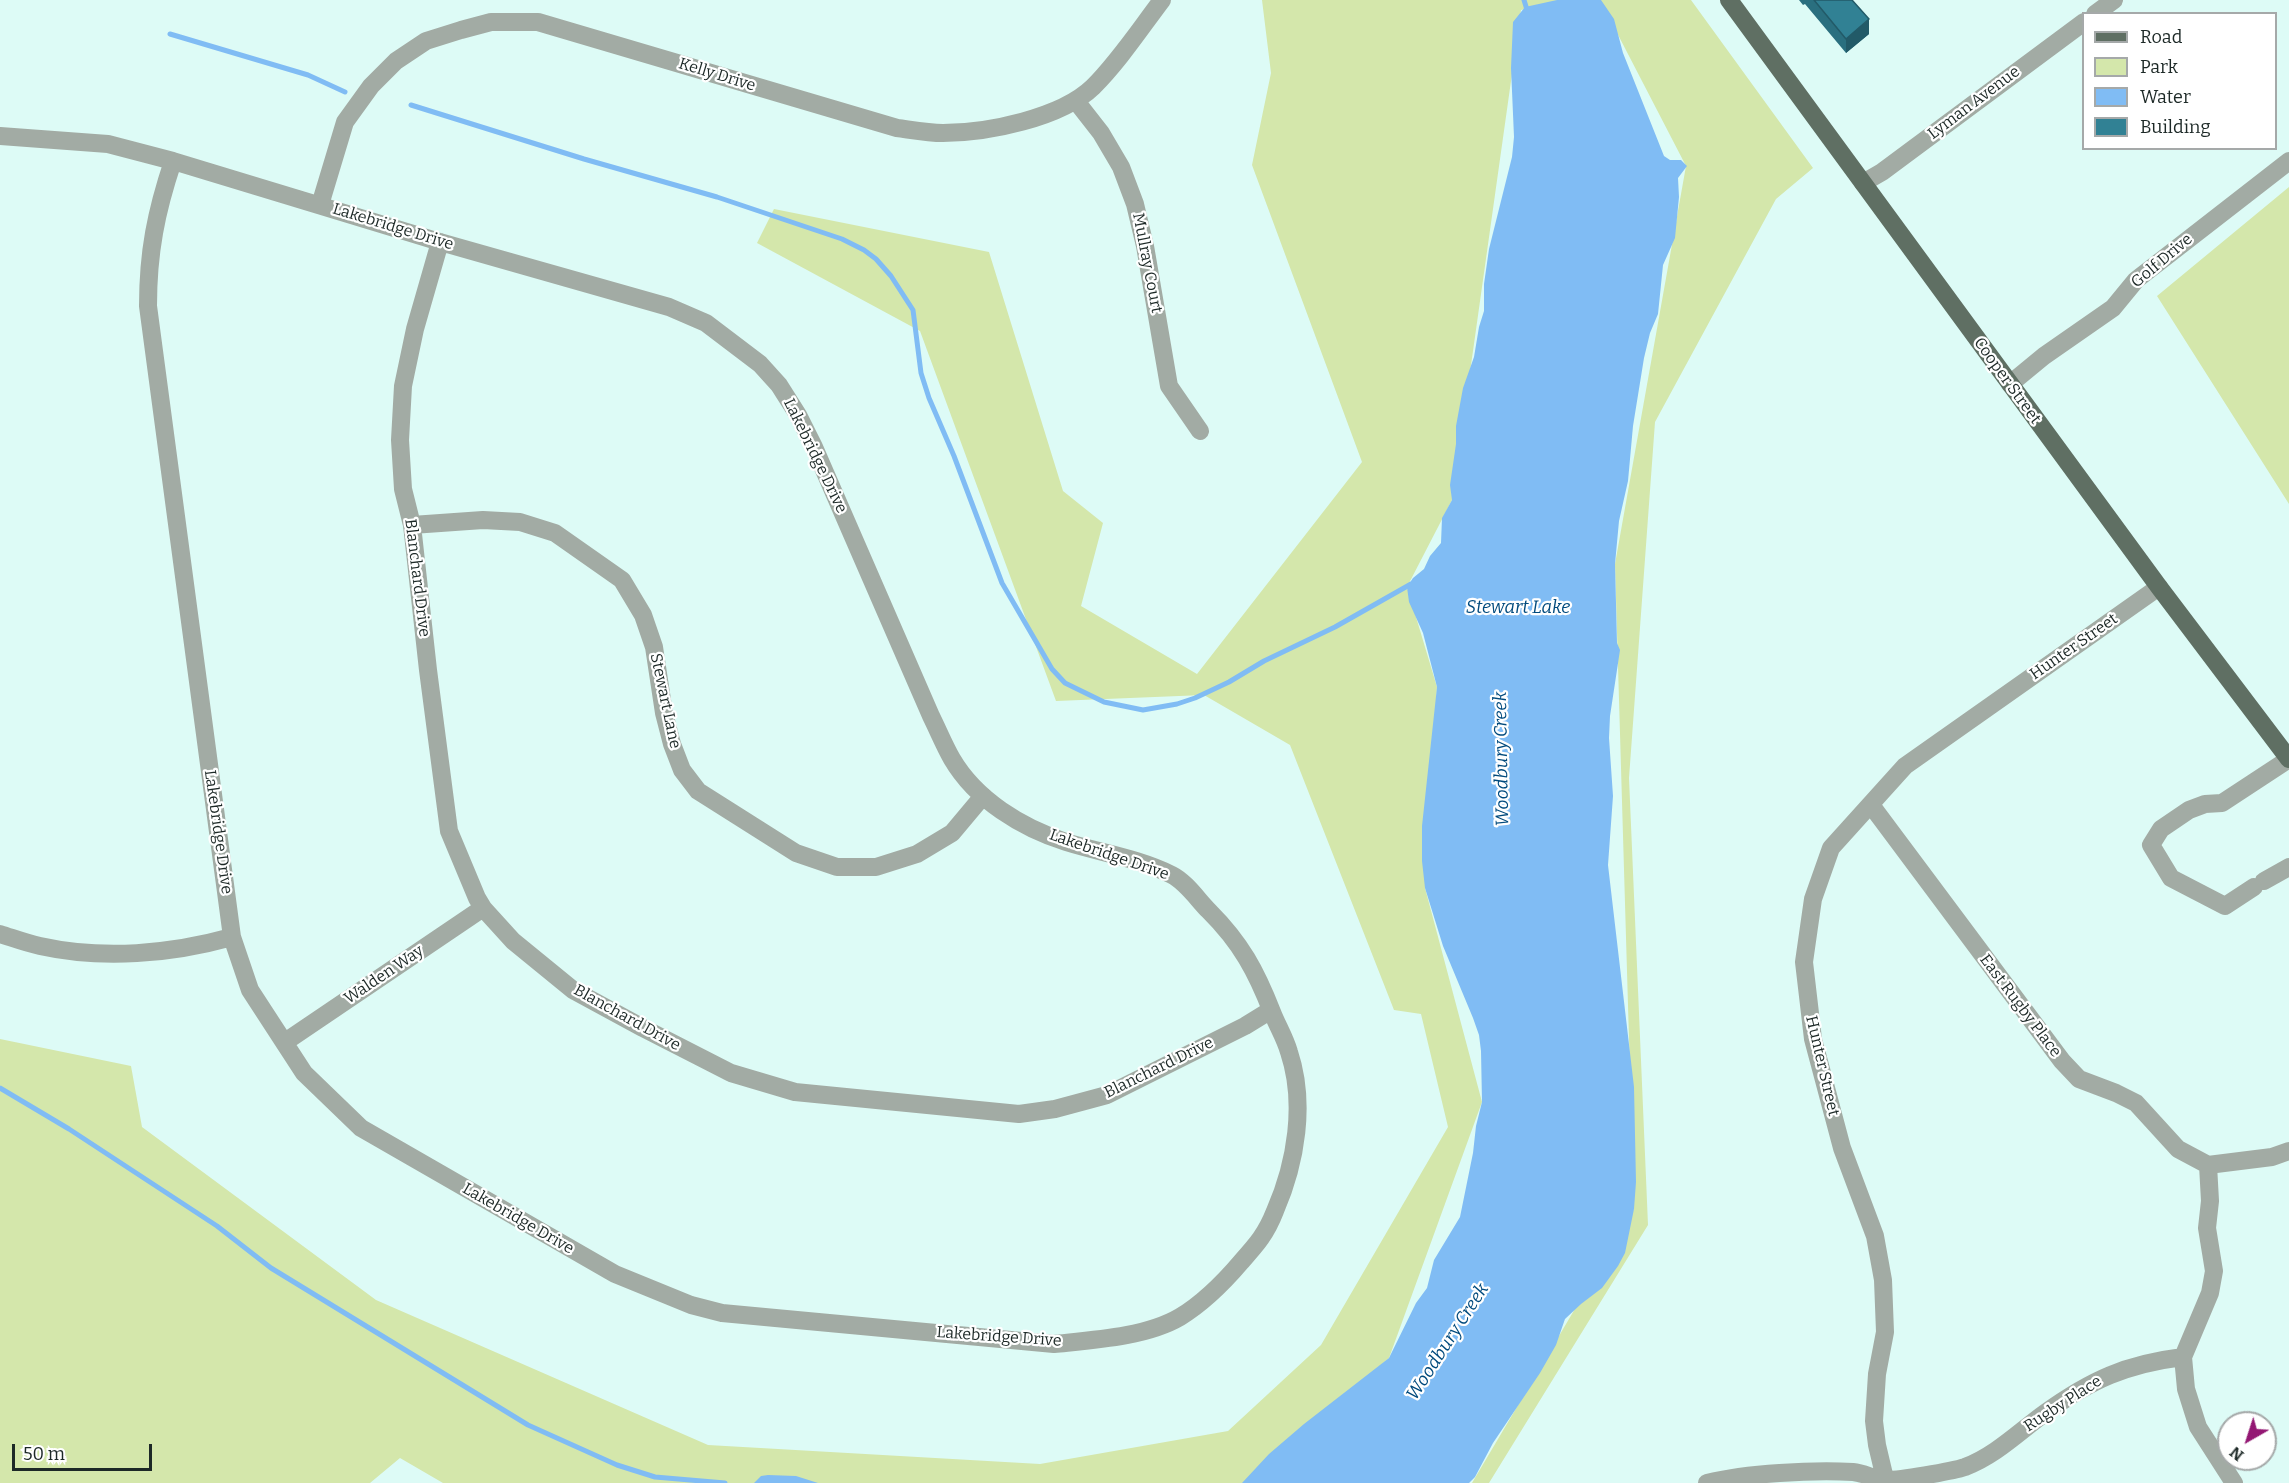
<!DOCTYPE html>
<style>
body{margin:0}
#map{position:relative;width:2289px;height:1483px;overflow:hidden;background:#ddfbf6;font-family:Bitter,serif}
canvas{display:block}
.legend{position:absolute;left:2082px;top:12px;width:195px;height:138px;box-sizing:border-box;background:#fff;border:2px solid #a5a9a9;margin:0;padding:8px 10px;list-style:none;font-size:18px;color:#1d2927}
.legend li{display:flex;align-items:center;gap:12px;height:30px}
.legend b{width:30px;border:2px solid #a5a9a9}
.north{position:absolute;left:2217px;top:1411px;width:60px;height:60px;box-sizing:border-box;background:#fff;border:2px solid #a5a9a9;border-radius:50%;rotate:219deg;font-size:16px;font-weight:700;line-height:24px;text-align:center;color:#1d2927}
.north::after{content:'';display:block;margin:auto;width:21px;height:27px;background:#931773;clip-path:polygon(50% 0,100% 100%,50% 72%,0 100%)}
.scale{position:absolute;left:12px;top:1444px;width:140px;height:27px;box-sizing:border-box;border:3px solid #1d2927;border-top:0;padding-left:8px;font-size:18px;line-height:21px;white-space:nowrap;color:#1d2927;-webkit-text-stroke:4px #fff;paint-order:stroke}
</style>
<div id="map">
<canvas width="2289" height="1483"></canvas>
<ul class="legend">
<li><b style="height:8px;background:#5f6f63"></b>Road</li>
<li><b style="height:16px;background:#d4e7ab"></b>Park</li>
<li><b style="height:16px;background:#80bcf4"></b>Water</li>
<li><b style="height:16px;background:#318194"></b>Building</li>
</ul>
<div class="north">N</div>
<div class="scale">50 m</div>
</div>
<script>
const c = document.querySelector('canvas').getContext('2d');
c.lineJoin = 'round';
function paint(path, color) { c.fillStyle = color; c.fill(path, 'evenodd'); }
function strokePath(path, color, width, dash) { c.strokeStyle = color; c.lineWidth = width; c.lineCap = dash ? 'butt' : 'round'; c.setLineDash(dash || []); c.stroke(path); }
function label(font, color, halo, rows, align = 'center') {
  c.font = font + ' Bitter,serif'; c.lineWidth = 4.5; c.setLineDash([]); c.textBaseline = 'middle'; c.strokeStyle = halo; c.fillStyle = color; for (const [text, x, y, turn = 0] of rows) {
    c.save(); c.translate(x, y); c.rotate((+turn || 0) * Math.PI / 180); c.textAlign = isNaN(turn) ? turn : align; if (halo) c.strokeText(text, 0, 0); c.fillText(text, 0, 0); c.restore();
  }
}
paint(new Path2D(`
 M1262,0H1569L1521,10L1452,500L1407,587L1437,687L1425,888L1482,1102L1389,1358L1248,1483H443L400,1458L370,1483H0V1039L131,1066L142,1127L376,1300L708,1445L1040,1464L1228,1431L1321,1345L1448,1127L1421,1014L1394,1010L1290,745L1204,695L1056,701L920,331L757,243L774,209L989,252L1063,491L1103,523L1081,606L1197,674L1362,462L1252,165L1271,73Z
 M1600,0H1691L1813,168L1776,199L1655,422L1629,778L1648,1225L1489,1483H1472L1634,1209L1615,564L1686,166Z
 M2289,187V504L2157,296Z`), '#d4e7ab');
paint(new Path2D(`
 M1557,0H1601L1614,19L1623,53L1664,156L1670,160H1681L1687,166L1678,178L1679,197L1675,238L1663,265L1658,314L1650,333L1644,358L1633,426L1628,481L1619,521L1615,564L1617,643L1620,650L1610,716L1609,738L1613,796L1608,865L1634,1087L1636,1182L1634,1209L1625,1253L1618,1266L1602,1288L1581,1304L1565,1319L1556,1345L1540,1373L1493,1443L1475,1477L1469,1483H1242L1269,1454L1304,1424L1389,1358L1416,1303L1427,1288L1434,1260L1460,1217L1473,1153L1476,1126L1482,1102L1481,1051L1479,1035L1473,1018L1443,946L1425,888L1422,861V826L1437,687L1423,633L1409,602L1407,587L1413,578L1424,569L1430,556L1441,543L1442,518L1452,500L1450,485L1456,444V426L1463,388L1474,357L1479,327L1484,311V284L1489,249L1512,157L1514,137L1511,68L1513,22L1525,7Z
 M768,1475L796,1476L818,1483H754L761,1476Z`), '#80bcf4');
strokePath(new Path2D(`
 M1524,0L1528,13
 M170,34L308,75L345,92
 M411,105L584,159L717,197L842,239L864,250L876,259L891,276L913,310L921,373L929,398L954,456L1002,583L1052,669L1065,683L1104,702L1143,710L1177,704L1195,698L1229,682L1264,661L1335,627L1411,584
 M0,1088L69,1129L217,1226L271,1268L528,1425L617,1465L655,1477L725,1483`), '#80bcf4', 5);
strokePath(new Path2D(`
 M2095,14L2114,0
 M1076,101L1101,133L1121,167L1135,204L1145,246L1169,386L1200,431
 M0,136L108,144L173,161L440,242L669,307L706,323L760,364L779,385L798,415L814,447L931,716C938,730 944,745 952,759C976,800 1022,828 1066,842C1101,853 1138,858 1172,875C1186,882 1198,900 1209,911C1241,943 1256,971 1272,1012C1277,1025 1285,1038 1289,1052C1306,1103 1296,1163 1275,1211C1266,1234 1257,1244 1241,1262C1224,1282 1203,1303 1180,1317C1146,1337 1093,1340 1054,1344L722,1313L691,1305L615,1274L361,1128L304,1073L250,990L232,937L148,306C148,252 156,212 173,161
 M1863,183L1882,172L2084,22
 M320,205L345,122L371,86L396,61L426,41L461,30L491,22H538L897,128C912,130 928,133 943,133C987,133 1061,118 1093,87C1119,61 1140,29 1162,0
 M440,242L415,329L403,386L400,440L403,489L412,525L428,670L449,831L477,898L483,908L513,941L573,990L643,1028L731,1073L795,1092L1019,1114L1055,1109L1107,1095L1245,1026L1271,1010
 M2010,384L2044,356L2113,308L2136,280L2289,161
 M412,525L483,520L520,522L555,533L622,580L643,615L654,647L664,713L672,744L682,770L698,791L796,853L837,867H876L917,854L952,833L983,796
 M1871,805L2062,1061L2079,1079L2116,1093L2136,1103L2178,1149L2208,1165
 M2264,881L2289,867
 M2254,887L2225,906L2171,878L2151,845L2161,829L2189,810L2205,804L2222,803L2289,759
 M0,934C13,938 26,943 40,946C103,960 171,954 232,937
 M285,1042L483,908
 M1707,1483C1747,1473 1812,1470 1853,1472C1864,1473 1874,1479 1884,1480C1897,1481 1953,1471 1965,1467C1995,1456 2020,1431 2045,1413C2091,1380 2126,1364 2183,1357
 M1886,1483L1877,1445L1874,1421L1877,1374L1885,1332L1883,1280L1875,1236L1842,1148L1813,1039L1804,962L1813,899L1831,848L1905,766L2159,587
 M2234,1483L2198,1427L2186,1389L2183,1357L2210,1293L2214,1271L2207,1228L2210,1201L2208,1165L2272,1157L2289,1151`), '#a2aba4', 18);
strokePath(new Path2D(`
 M1729,0L2159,587L2289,759`), '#5f6f63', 18);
paint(new Path2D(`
 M1799,0H1852L1869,34L1846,53L1805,4L1803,5Z`), '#2a6f7f');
paint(new Path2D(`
 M1869,19V34L1846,53V39Z`), '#225a68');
const building = new Path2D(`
 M1814,0H1852L1869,19L1846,39Z`);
paint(building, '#318194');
strokePath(building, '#225a68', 1.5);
label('16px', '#1d2927', '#fff', [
 ["Kelly Drive",717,75,17],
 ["Lyman Avenue",1974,103,-37],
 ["Lakebridge Drive",393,227,17],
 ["Golf Drive",2162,261,-40],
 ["Mullray Court",1147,263,79],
 ["Cooper Street",2007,381,54],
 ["Lakebridge Drive",815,456,64],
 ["Blanchard Drive",417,578,83],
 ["Hunter Street",2074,647,-35],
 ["Stewart Lane",665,701,78],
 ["Lakebridge Drive",218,832,82],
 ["Lakebridge Drive",1109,855,19],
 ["Walden Way",384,975,-34],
 ["East Rugby Place",2020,1006,53],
 ["Blanchard Drive",627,1018,29],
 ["Hunter Street",1822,1066,77],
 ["Blanchard Drive",1159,1068,-26],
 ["Lakebridge Drive",518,1219,30],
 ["Lakebridge Drive",999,1337,4],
 ["Rugby Place",2063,1404,-33]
]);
label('italic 18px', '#014a7d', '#fff', [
 ["Stewart Lake",1518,608],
 ["Woodbury Creek",1502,759,-91],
 ["Woodbury Creek",1448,1342,-57]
]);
</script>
